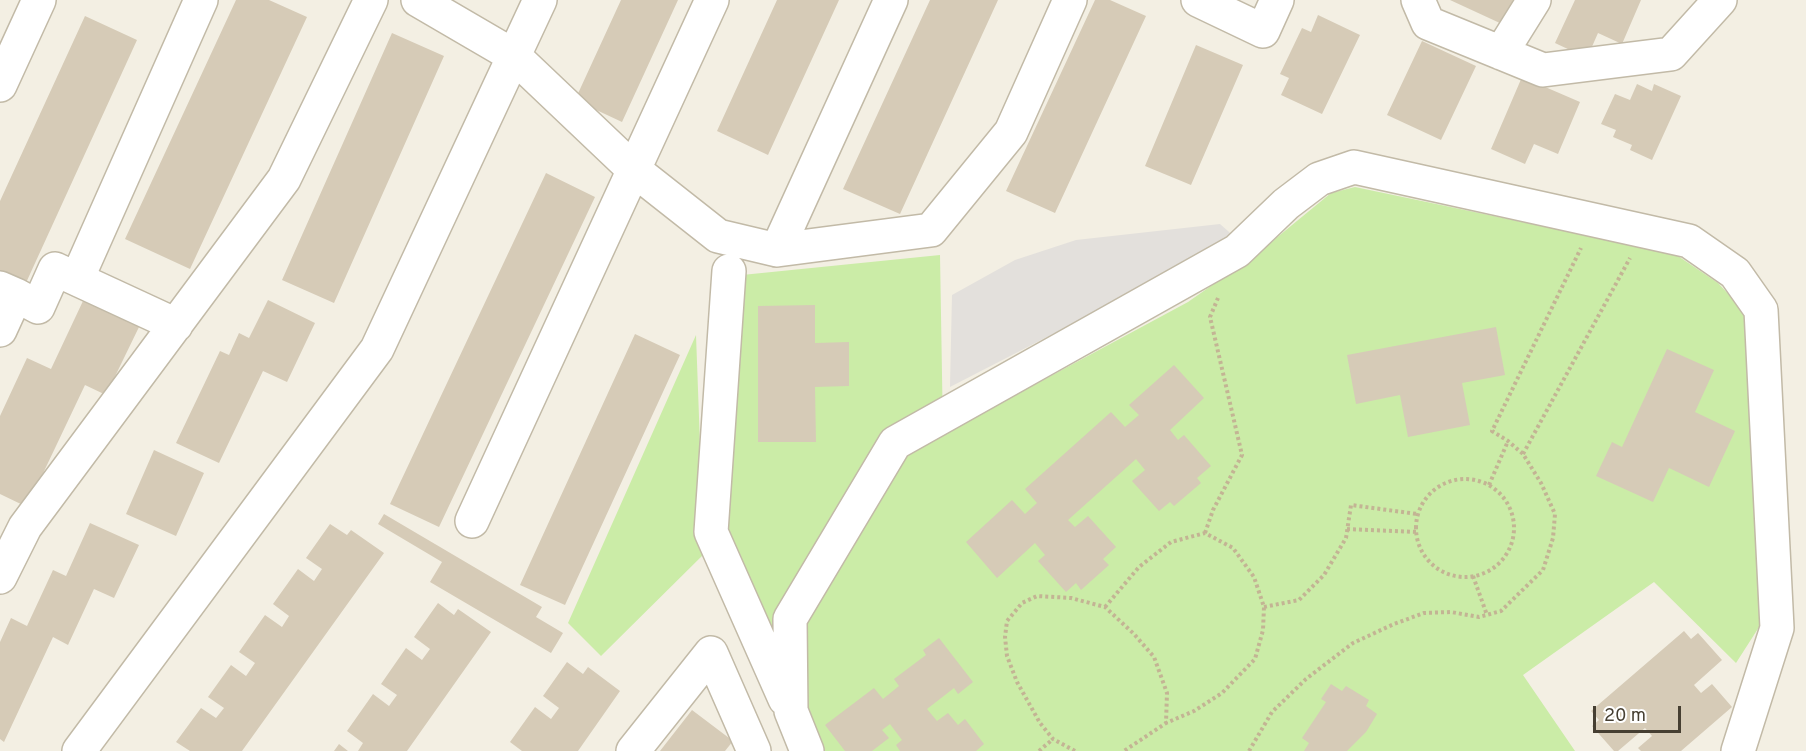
<!DOCTYPE html>
<style>
body{margin:0}
#map{position:relative;width:1806px;height:751px;overflow:hidden;background:#f3efe3;font-family:Overpass,sans-serif}
canvas{display:block}
.scale{position:absolute;left:1593px;top:706px;width:88px;height:27px;box-sizing:border-box;border:3px solid #463f32;border-top:0;padding-left:8px;font-size:18px;line-height:21px;white-space:nowrap;color:#463f32;-webkit-text-stroke:4px #fff;paint-order:stroke}
</style>
<div id="map">
<canvas width="1806" height="751"></canvas>
<div class="scale">20 m</div>
</div>
<script>
const c = document.querySelector('canvas').getContext('2d');
c.lineJoin = 'round';
function paint(path, color) { c.fillStyle = color; c.fill(path, 'evenodd'); }
function strokePath(path, color, width, dash) { c.strokeStyle = color; c.lineWidth = width; c.lineCap = dash ? 'butt' : 'round'; c.setLineDash(dash || []); c.stroke(path); }
paint(new Path2D(`
 M1355,187L1675,254L1718,283L1749,316L1761,624L1736,663L1654,582L1523,675L1575,751H819L728,530L742,275L940,255L943,434L1188,302L1258,253L1331,193Z
 M696,335L704,554L601,656L568,623Z`), '#cbeca7');
paint(new Path2D(`
 M1220,224L1237,239L950,387L952,295L1015,260L1076,240Z`), '#e3e0dc');
paint(new Path2D(`
 M236,0H269L307,17L190,269L125,239Z
 M621,0H678L622,122L575,100Z
 M777,0H839L768,155L717,131Z
 M930,0H998L900,214L843,189Z
 M1095,0H1110L1146,16L1055,213L1006,191Z
 M1450,0H1513L1502,24Z
 M1575,0H1641L1622,44L1598,33L1587,58L1555,43Z
 M1318,15L1360,35L1322,114L1281,95L1289,78L1280,74L1302,28L1311,32Z
 M85,16L137,40L25,285L0,273V201Z
 M392,33L444,56L334,303L282,280Z
 M1422,41L1476,66L1441,140L1387,115Z
 M1196,45L1243,65L1191,185L1145,166Z
 M1522,77L1580,102L1558,154L1534,144L1525,164L1491,149Z
 M1637,84L1652,91L1654,84L1681,96L1652,160L1630,150L1632,145L1613,137L1616,130L1601,124L1615,94L1630,100Z
 M546,173L595,197L439,527L390,504Z
 M268,300L315,323L287,382L263,371L219,463L176,443L220,351L229,355L239,333L249,338Z
 M83,301L139,327L106,395L85,385L27,507L0,494V416L27,358L51,369Z
 M815,305V343L849,342V386L815,387L816,442H758V306Z
 M1496,327L1505,375L1462,383L1470,425L1408,437L1400,395L1356,404L1347,355Z
 M635,334L680,355L565,605L520,585Z
 M1667,349L1714,370L1695,412L1735,431L1709,487L1669,468L1653,502L1596,476L1612,442L1622,447Z
 M1174,365L1204,398L1170,430L1178,440L1184,435L1211,466L1197,478L1201,483L1174,506L1170,502L1159,511L1132,481L1145,470L1136,459L1068,520L1075,527L1088,516L1116,547L1103,559L1109,565L1081,590L1076,583L1066,592L1038,561L1045,555L1035,543L997,578L966,542L1012,500L1025,514L1037,503L1025,489L1111,412L1125,427L1139,415L1129,405Z
 M154,450L204,473L176,536L126,514Z
 M384,514L542,607L536,617L563,633L551,653L430,582L442,562L378,524Z
 M90,523L139,545L114,598L94,589L68,645L53,637L4,742L0,739V642L11,618L27,626L53,570L66,576Z
 M330,524L347,535L351,530L384,553L242,751H190L176,742L201,708L216,718L224,708L208,697L231,665L246,676L255,663L239,652L265,615L282,627L289,616L273,604L298,569L314,581L322,569L306,558Z
 M438,603L454,615L458,609L491,632L407,751H358L363,743L347,731L373,694L389,706L397,695L381,684L406,648L422,660L430,649L414,637Z
 M1684,631L1691,639L1698,633L1722,660L1694,685L1701,693L1712,684L1732,707L1681,751H1641L1638,748L1652,736L1645,728L1618,751H1614L1592,726L1599,720L1591,711Z
 M939,638L973,682L958,694L954,688L927,709L937,721L948,713L958,725L965,719L984,744L976,751H900L896,745L902,740L890,724L882,730L889,738L872,751H845L825,725L874,688L883,699L899,686L894,679L926,655L923,650Z
 M567,662L583,674L588,667L620,691L578,751H522L510,742L535,707L551,719L559,708L543,696Z
 M1331,684L1342,691L1346,686L1369,700L1366,706L1377,714L1366,732L1347,751H1304L1309,743L1302,738L1326,702L1321,699Z
 M692,710L733,741L725,751H660Z
 M339,744L348,751H334Z`), '#d6cbb7');
const minor = new Path2D(`
 M418,0L514,56L633,169L718,236L777,250L931,230L1011,132L1070,0
 M1198,0L1263,31L1277,0
 M1418,0L1428,23L1543,70L1671,54L1720,0
 M1501,53L1534,0
 M0,85L39,0
 M777,250L891,0
 M729,271L711,532L785,699
 M77,279L201,0
 M0,288L16,295L0,330
 M16,295L38,307L55,269L176,325
 M472,521L712,0
 M0,577L25,527L284,179L371,0
 M79,751L377,349L540,0
 M633,751L711,653L754,751
 M807,751L791,711L790,619L895,443L1237,251L1286,204L1319,179L1354,167L1689,241L1735,273L1761,310L1777,628L1738,751`);
strokePath(minor, '#c2baa7', 36);
strokePath(new Path2D(`
 M1523,454L1630,258
 M1416 528a49 49 0 1 1 98 0a49 49 0 1 1-98 0Z
 M1489,485L1508,441
 M1347,529L1416,532
 M1205,533L1213,510L1242,455L1210,317L1218,298
 M1473,576L1487,615
 M1105,607L1139,567L1171,542L1205,533L1233,548L1254,577L1264,607L1263,630L1255,659L1222,693L1194,711L1166,723
 M1264,607L1299,600L1324,575L1346,538L1351,505L1417,514
 M1039,751L1053,739
 M1075,751L1053,739L1040,723L1017,682L1007,656L1005,637L1007,621L1022,603L1037,596L1071,598L1105,607L1134,634L1154,657L1167,693L1166,723L1124,751
 M1249,751L1272,712L1306,679L1353,643L1394,624L1424,613L1451,612L1479,617L1501,611L1543,570L1553,538L1555,514L1541,483L1523,454L1508,441L1492,431L1581,248`), '#c3b494', 4, [3, 3]);
strokePath(minor, '#fff', 33);
</script>
